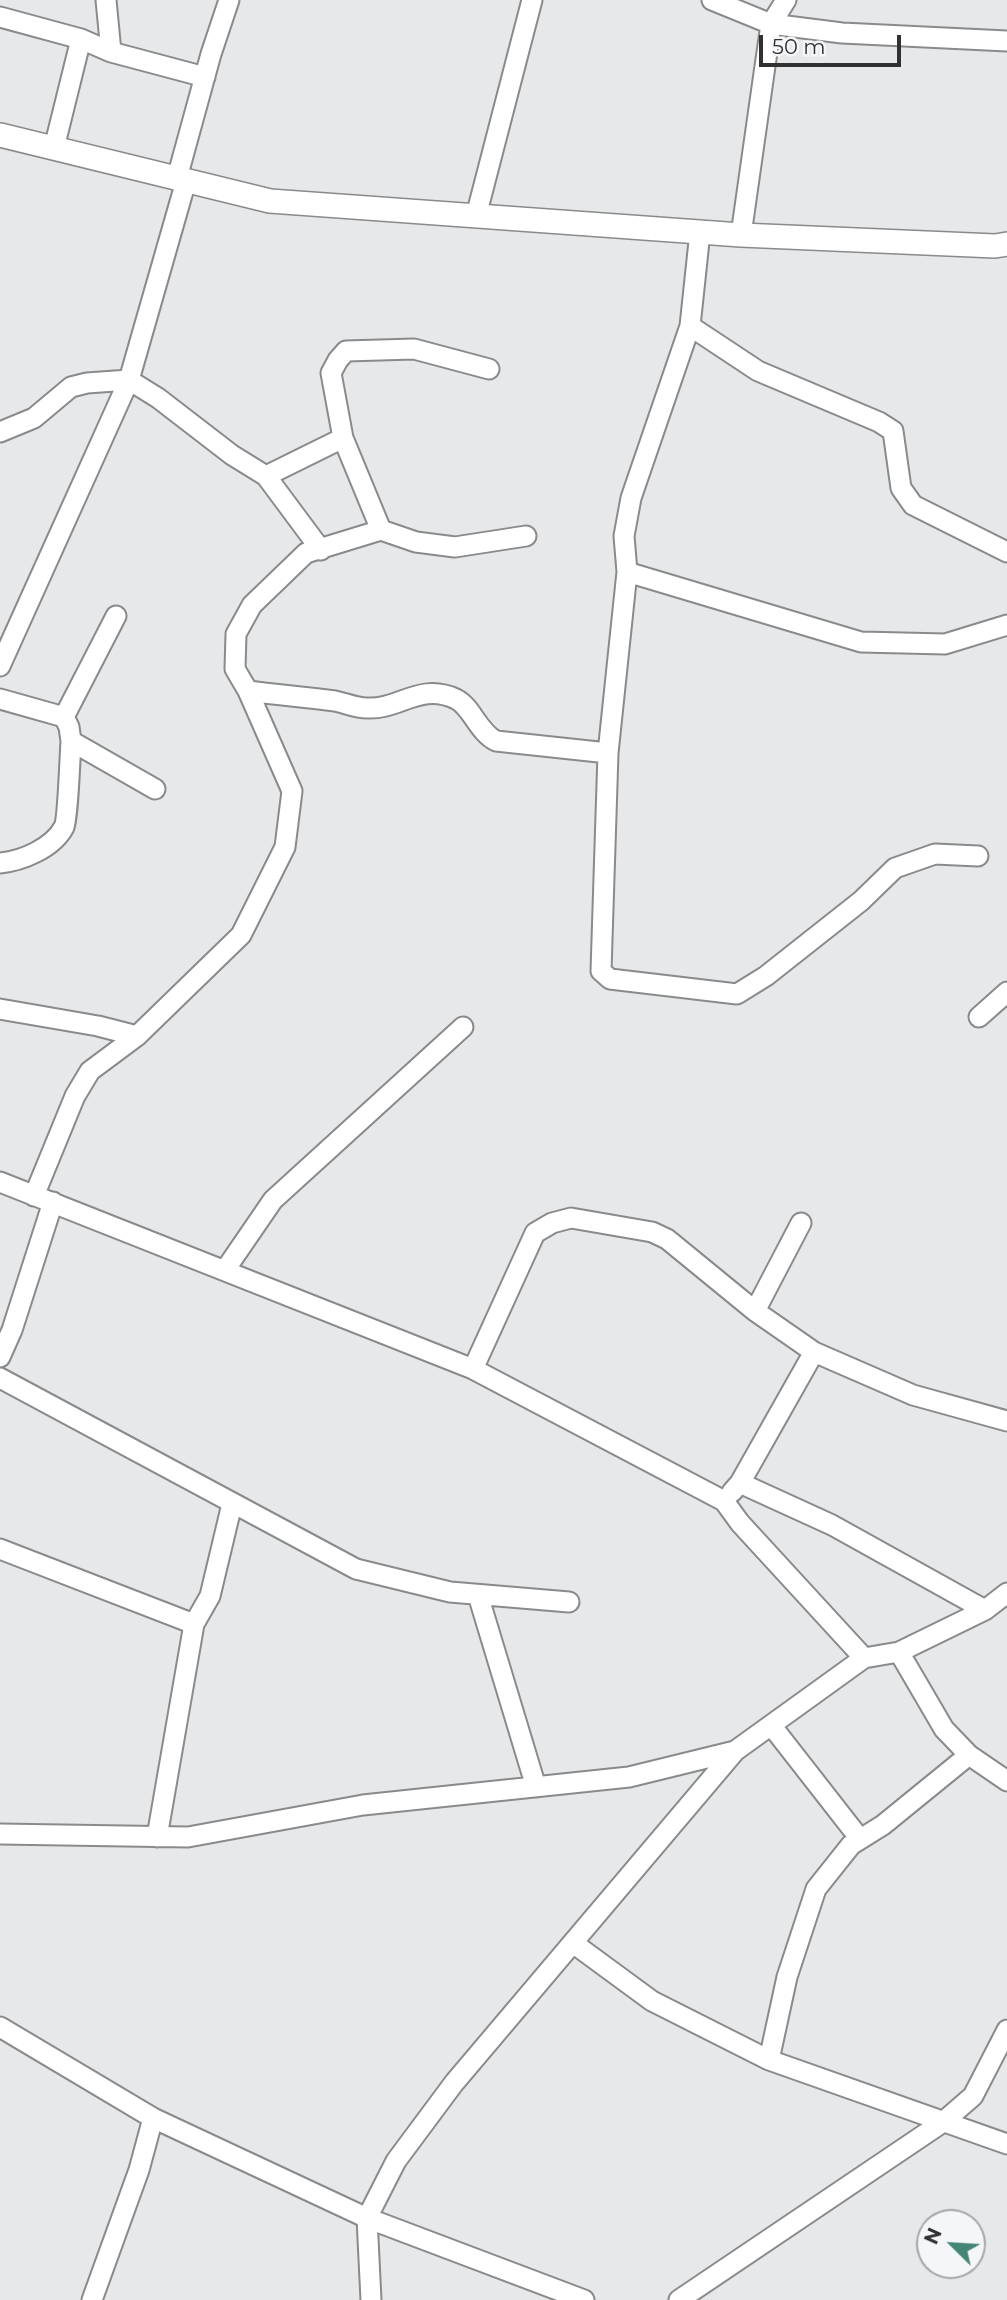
<!DOCTYPE html>
<style>
body{margin:0}
#map{position:relative;width:1007px;height:2300px;overflow:hidden;background:#e7e8ea;font-family:Montserrat,sans-serif}
canvas{display:block}
.north{position:absolute;left:916px;top:2209px;width:70px;height:70px;box-sizing:border-box;background:#f5f6f8;border:2px solid #a7a7a9;border-radius:50%;rotate:294deg;font-size:19px;font-weight:700;line-height:28px;text-align:center;color:#313132}
.north::after{content:'';display:block;margin:auto;width:24px;height:32px;background:#448676;clip-path:polygon(50% 0,100% 100%,50% 72%,0 100%)}
.scale{position:absolute;left:759px;top:35px;width:142px;height:32px;box-sizing:border-box;border:4px solid #313132;border-top:0;padding-left:9px;font-size:21px;line-height:24px;white-space:nowrap;color:#313132;-webkit-text-stroke:5px #f5f6f8;paint-order:stroke}
</style>
<div id="map">
<canvas width="1007" height="2300"></canvas>
<div class="north">N</div>
<div class="scale">50 m</div>
</div>
<script>
const c = document.querySelector('canvas').getContext('2d');
c.lineJoin = 'round';
function strokePath(path, color, width, dash) { c.strokeStyle = color; c.lineWidth = width; c.lineCap = dash ? 'butt' : 'round'; c.setLineDash(dash || []); c.stroke(path); }
const minor = new Path2D(`
 M106,0L111,52
 M712,0L771,24L842,33L1007,41
 M0,17L81,39L111,52L205,77
 M54,148L81,39
 M177,178L211,54L229,0
 M476,216L532,0
 M700,232L690,326L631,498L624,536L627,572L608,753L601,971L610,979L737,994L766,976L861,901L895,868L935,854L978,856
 M741,235L771,24L786,0
 M690,326L758,371L879,422L893,431L901,488L913,505L1007,552
 M489,369L414,349L346,351L338,360L331,373L343,438L381,530L416,542L455,547L526,536
 M0,432L34,418L71,387L87,383L129,380L158,398L232,455L266,476L321,550
 M266,476L343,438
 M627,572L861,642L945,644L1007,625
 M0,666L129,380L186,181
 M248,691C277,695 306,697 335,701C345,703 356,708 367,708C399,710 420,682 456,699C472,707 478,732 496,741L608,753
 M0,699L64,717L69,727L71,741C70,755 68,819 64,827C53,848 22,861 0,863
 M64,717L116,616
 M71,741L155,789
 M0,1009L98,1026L137,1036
 M979,1017L1007,992
 M0,1182L473,1369L724,1501L740,1523L864,1658
 M34,1196L75,1096L90,1071L137,1036L241,935L285,847L292,791L248,691L235,669L236,634L252,605L306,553L381,530
 M225,1270L273,1200L463,1027
 M755,1311L801,1223
 M0,1357L12,1330L53,1202
 M473,1369L535,1233L552,1223L571,1218L652,1232L667,1239L755,1311L814,1352L913,1395L1007,1421
 M0,1378L356,1569L450,1592L569,1602
 M740,1483L832,1525L985,1610
 M732,1492L740,1483L814,1352
 M0,1549L194,1624
 M478,1595L536,1787
 M899,1652L944,1729L969,1755L1007,1781
 M771,1725L860,1839
 M0,1834L188,1837L363,1805L629,1777L735,1751
 M157,1837L194,1624L210,1596L232,1504
 M573,1943L652,2001L769,2060L1007,2144
 M0,2027L153,2118L367,2218L584,2300
 M769,2060L787,1977L816,1889L851,1845L883,1825L969,1755
 M92,2300L139,2170L153,2118
 M371,2300L367,2218L396,2161L454,2083L735,1751L864,1658L899,1652L985,1610L1007,1593
 M679,2300L943,2122L973,2096L1007,2030`);
const tertiary = new Path2D(`
 M0,135L270,201L741,235L995,246L1007,244`);
strokePath(minor, '#898a8b', 23);
strokePath(tertiary, '#898a8b', 26);
strokePath(minor, '#fff', 19);
strokePath(tertiary, '#fff', 23);
</script>
